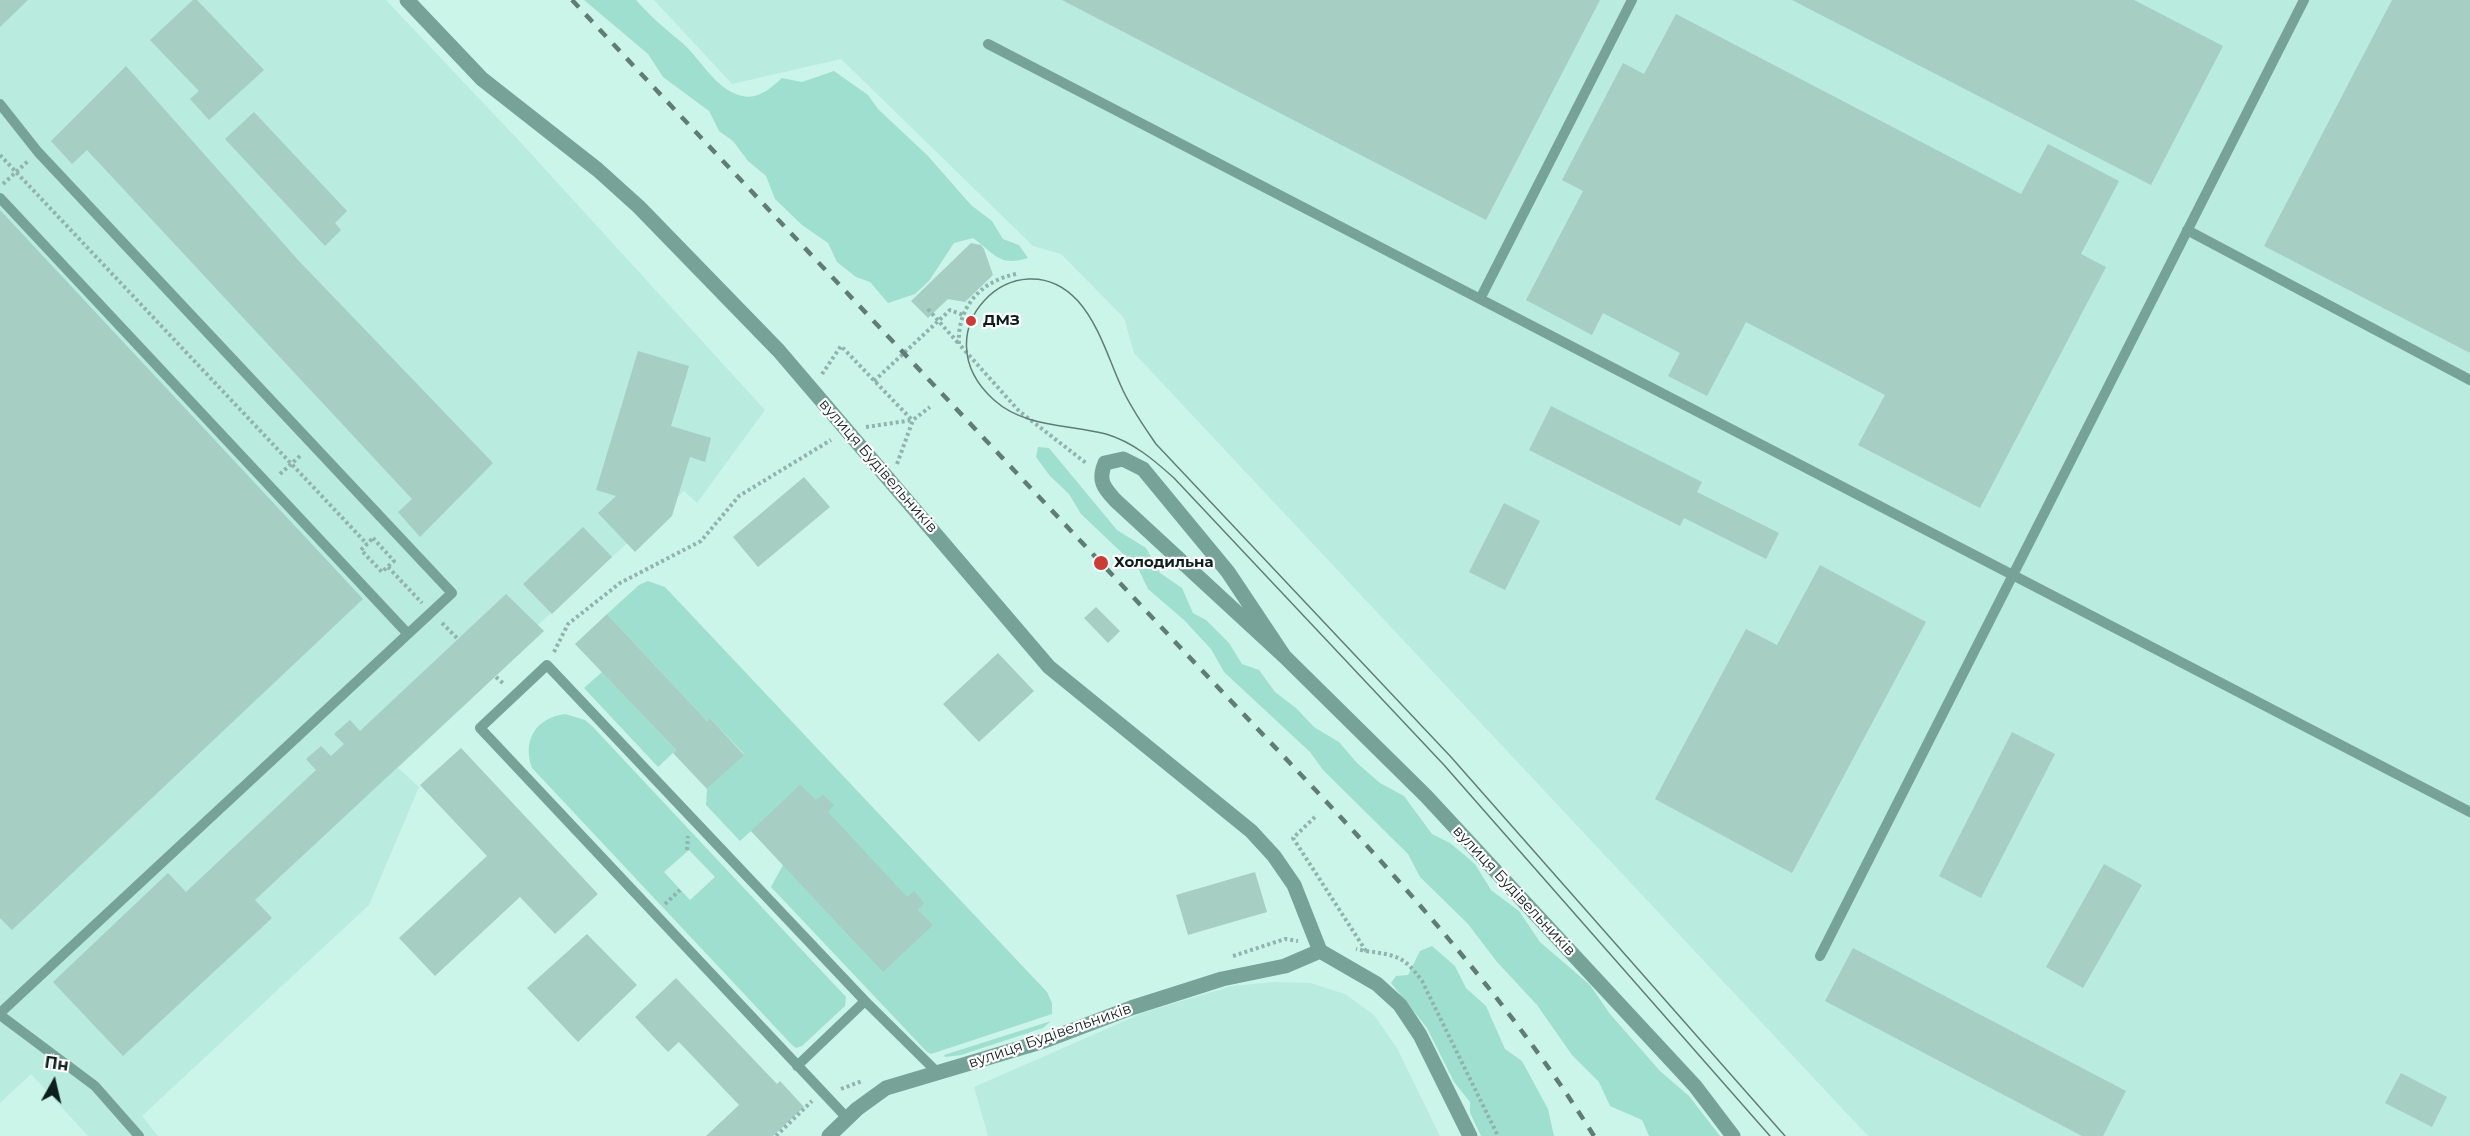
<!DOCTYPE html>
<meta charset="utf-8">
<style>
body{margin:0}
#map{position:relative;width:2470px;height:1136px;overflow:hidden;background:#ccf5ea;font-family:Montserrat,sans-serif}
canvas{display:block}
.north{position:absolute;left:24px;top:1052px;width:60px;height:60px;-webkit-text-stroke:4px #fff;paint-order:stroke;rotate:8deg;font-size:16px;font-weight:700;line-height:24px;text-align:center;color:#0e1e1a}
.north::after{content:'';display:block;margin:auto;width:21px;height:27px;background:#0e1e1a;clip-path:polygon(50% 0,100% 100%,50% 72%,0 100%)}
</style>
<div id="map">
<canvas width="2470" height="1136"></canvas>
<div class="north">Пн</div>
</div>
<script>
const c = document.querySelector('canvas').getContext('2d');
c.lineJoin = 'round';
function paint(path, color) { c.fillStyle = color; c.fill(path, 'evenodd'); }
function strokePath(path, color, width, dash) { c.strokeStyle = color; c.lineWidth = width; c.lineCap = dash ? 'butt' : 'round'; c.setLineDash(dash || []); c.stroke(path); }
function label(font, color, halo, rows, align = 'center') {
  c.font = font + ' Montserrat,sans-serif'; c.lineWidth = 4.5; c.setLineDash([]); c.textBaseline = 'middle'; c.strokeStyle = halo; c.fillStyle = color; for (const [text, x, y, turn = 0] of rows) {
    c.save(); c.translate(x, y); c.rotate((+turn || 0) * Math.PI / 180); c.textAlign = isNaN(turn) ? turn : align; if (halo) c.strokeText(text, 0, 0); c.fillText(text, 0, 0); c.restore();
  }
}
paint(new Path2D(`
 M0,0H386L523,145L765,410L697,503L684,491L538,625L544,631L398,768L419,787L369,905L142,1116L158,1136H88L31,1074L0,1103Z
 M654,0H2470V1136H1868L1134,353L1124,318L1061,254L1033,246L841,59L732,84Z
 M1275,982L1310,983L1345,994L1374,1015L1397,1048L1440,1136H988L974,1087L1145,1012L1232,986Z`), '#b9ebde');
paint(new Path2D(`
 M584,0H636C651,17 663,27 680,41C700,57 715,90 742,96C758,100 771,88 782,78L802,82L834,71L868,95L878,109L928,156L971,205L992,221L1003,239L1019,245L1028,258C999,267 995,254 973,238L954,243L929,281L915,294L888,303L870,282L856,277L837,262L828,243L802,225L775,199L766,176L748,161L733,141L719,131L709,111L663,77L648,54Z
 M1038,447L1049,448L1117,530L1146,548L1160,573L1182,588L1193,613L1206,620L1229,643L1242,664L1259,670L1275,692L1296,708L1314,727L1339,742L1357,763L1380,783L1404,796L1432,834L1450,843L1475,864L1491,890L1519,911L1540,942L1590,985L1610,1014L1660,1071L1689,1096L1720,1136H1649L1642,1120L1610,1106L1599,1082L1572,1055L1537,1005L1497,962L1468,924L1420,877L1408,854L1323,770L1310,752L1224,672L1211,649L1184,620L1148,589L1138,568L1081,514L1069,494L1050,476L1036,457Z
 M648,581L665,587L1047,992L1052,1003V1014L931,1054L927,1052L771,887L783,865L751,831L740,841L706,805L707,789L744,754L710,718L707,721L607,614L639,585Z
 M602,672L676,750L658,767L584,688Z
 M565,714L585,720L593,727L846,997L845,1006L802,1046L796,1048L792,1045L532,768C522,740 536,718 565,714ZM689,850L715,877L690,900L664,872Z
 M1432,946L1455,966L1466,988L1486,1006L1505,1049L1522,1061L1548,1109L1554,1136H1481L1470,1113V1102L1454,1082L1427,1028L1391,983L1396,976L1408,975L1420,951Z
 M1051,1021L1043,1028L961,1055L945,1057L944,1055Z`), '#9fdfcf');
paint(new Path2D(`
 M0,0H28L0,27Z
 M193,0H197L264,70L209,120L190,99L199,91L150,40Z
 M1062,0H1600L1486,220Z
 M1792,0H2134L2223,46L2151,185Z
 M2392,0H2470V353L2264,246Z
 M1676,14L2021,194L2048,144L2119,181L2081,254L2106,267L1980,508L1858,445L1885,395L1746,322L1707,396L1668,376L1680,353L1603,313L1592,335L1526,300L1583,191L1562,180L1623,63L1644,74Z
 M126,66L298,260L493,463L420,537L398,512L412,499L87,150L72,164L51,141Z
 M254,112L347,211L335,223L341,230L325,246L225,139Z
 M0,210L363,599L12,930L0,918Z
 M971,243L981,245L984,249L993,275L965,302L948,299L928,318L911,301Z
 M638,351L689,366L671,426L711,438L705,462L690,457L672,516L635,552L598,513L616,496L596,490Z
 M1551,406L1702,482L1697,492L1779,533L1766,559L1684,518L1680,526L1529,450Z
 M804,477L830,507L758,567L733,537Z
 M1504,503L1540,521L1505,590L1469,572Z
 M583,527L612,557L552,614L523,584Z
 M1820,565L1926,622L1792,873L1655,799L1746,629L1777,645Z
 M506,594L544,631L255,900L272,918L123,1056L53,982L168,873L186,892L316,770L306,759L321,746L331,756L344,744L334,734L350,720L360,731Z
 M1096,607L1120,631L1108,643L1084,618Z
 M607,614L707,721L710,718L744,755L707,789L673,753L676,750L575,644Z
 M998,653L1034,691L979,742L943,704Z
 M2012,732L2055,754L1981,898L1939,876Z
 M461,748L598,894L555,934L520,897L435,976L399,938L487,856L420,785Z
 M800,785L816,800L823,795L834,805L828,812L907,897L914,891L924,903L918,910L933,925L883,972L751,831Z
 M2104,864L2142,885L2083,988L2046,967Z
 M1255,872L1267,912L1188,935L1176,895Z
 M587,934L637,985L578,1042L527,988Z
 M1853,948L2126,1091L2103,1136H2082L1825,1001Z
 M676,978L777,1084L780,1081L804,1107L773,1136H706L739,1105L679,1042L668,1052L635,1017Z
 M2401,1073L2447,1097L2432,1127L2385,1103Z`), '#a6cec3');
strokePath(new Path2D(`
 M0,155L367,544
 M3,184L28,161
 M1016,274C981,281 957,307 959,344L1019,411L1086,463
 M928,309L959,344
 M822,374L841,346L912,420
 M874,381L950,310L963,315
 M866,427L913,420
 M897,464L913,420L930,407
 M280,474L301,455
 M373,538L394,561L382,572L361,550Z
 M388,567L422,603
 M442,623L458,639
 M554,652L568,624L620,583L701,541L739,496L831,440
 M496,677L504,684
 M1315,817L1293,838L1366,951L1356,949
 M687,850L688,836
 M665,904L680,890
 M1366,951C1396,955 1404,956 1422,981L1498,1136
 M1233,956L1285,939L1298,941
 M841,1089L862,1081
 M776,1136L812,1101`), '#92b3ab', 4, [3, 3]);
strokePath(new Path2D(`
 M988,44L2470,812
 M0,104L38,152L452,593L0,1013
 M0,198L408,634
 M2187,230L2470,380
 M1480,299L1632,0
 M1820,956L2304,0
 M0,1015L95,1086L139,1136
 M797,1066L865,1001
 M847,1118L480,728L547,665L865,1001L938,1073`), '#76a297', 10);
strokePath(new Path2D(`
 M407,0L482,79L598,170L639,207L779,351L1049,667L1251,831L1274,856L1294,885L1320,951L1377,984L1400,1005L1420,1035L1470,1136
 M1284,656L1228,572L1143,469L1123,459L1105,463C1098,480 1103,487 1115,500L1284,656L1426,796L1695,1086L1733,1136
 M829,1136L857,1109L886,1088L1044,1041L1131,1008L1222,979L1285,966L1320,951`), '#76a297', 15);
strokePath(new Path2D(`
 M1770,1136L1444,765L1174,478C1154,460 1133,442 1106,434C1069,424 1025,428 994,400C918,332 1017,235 1078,301C1099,325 1108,357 1121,386C1130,407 1143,425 1156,444L1451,757L1785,1136`), '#617c75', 1.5);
strokePath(new Path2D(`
 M572,0C773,215 976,429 1177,644C1324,800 1480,954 1594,1136`), '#617c75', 4.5, [10, 10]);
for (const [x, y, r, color] of [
 [971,321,6,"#cb3c37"],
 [1101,563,8,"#cb3c37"]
]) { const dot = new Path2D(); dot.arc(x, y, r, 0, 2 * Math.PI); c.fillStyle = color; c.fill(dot); strokePath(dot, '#fff', 2); }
label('bold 15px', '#0e1e1a', '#fff', [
 ["ДМЗ",983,321],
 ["Холодильна",1114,563]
], 'left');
label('15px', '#0e1e1a', '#fff', [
 ["вулиця Будівельників",878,466,49],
 ["вулиця Будівельників",1514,891,47],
 ["вулиця Будівельників",1050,1036,-19]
]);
</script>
